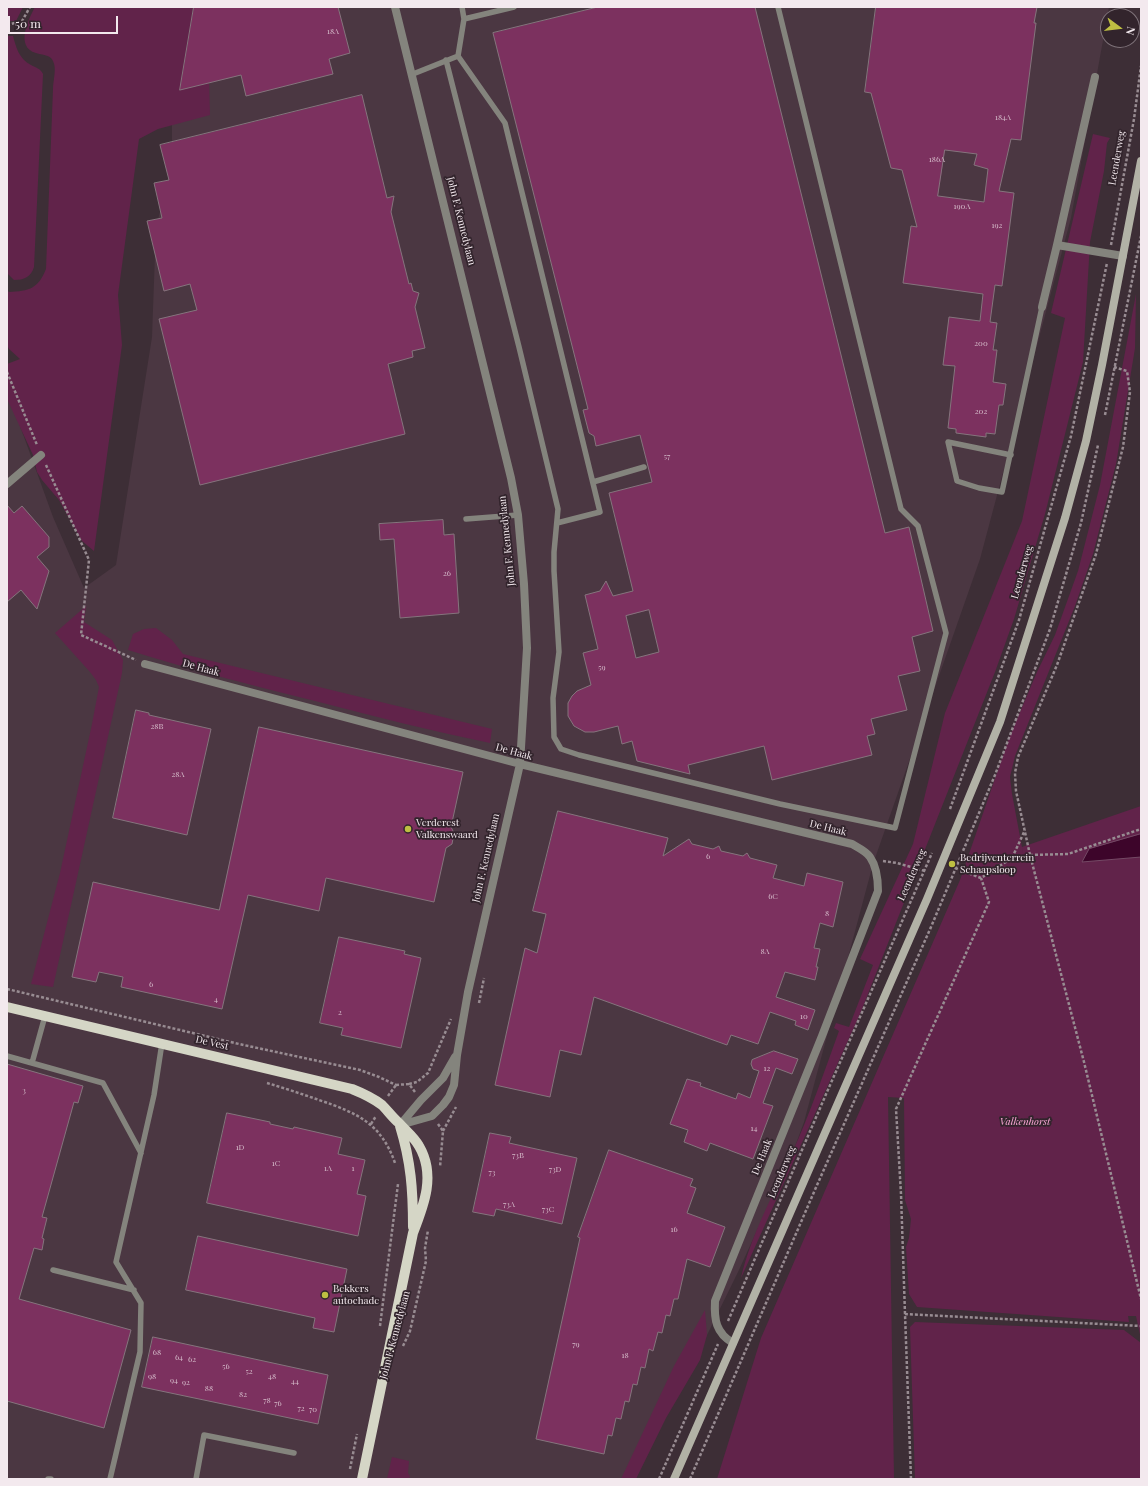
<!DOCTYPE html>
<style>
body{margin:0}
#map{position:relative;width:1148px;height:1486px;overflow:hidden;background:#3d2e36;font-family:"Playfair Display",serif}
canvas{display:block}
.frame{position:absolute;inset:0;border:8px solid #f3e9ee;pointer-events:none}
.north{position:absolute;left:1100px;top:8px;width:40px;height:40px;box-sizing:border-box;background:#32242c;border:1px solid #7f737a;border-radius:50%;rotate:105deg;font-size:11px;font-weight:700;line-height:16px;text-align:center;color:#f3e9ee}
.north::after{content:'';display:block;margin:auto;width:14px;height:18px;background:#bebf42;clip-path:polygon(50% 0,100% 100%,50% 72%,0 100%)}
.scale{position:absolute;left:8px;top:16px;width:110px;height:18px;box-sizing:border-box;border:2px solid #f3e9ee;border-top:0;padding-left:5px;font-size:12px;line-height:14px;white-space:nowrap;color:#f3e9ee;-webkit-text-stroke:3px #32242c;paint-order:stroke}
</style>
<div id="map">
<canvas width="1148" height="1486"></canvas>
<div class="frame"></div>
<div class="north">N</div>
<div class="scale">50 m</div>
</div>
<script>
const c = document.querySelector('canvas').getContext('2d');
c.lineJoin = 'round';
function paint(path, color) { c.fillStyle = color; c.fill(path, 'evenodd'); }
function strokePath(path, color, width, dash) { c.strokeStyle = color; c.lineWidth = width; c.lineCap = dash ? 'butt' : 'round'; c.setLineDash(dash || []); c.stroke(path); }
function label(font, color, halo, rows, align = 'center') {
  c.font = font + ' "Playfair Display",serif'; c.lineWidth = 3.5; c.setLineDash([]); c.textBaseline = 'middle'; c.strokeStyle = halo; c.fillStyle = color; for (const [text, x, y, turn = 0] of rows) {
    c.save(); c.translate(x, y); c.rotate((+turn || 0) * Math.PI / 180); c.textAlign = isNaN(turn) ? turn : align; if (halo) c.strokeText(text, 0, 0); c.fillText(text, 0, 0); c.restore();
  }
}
paint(new Path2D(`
 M194,7H1109L1071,218L980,559L873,864L804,1122L793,1152L738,1272L683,1384L622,1479H7V390L53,517L84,588L116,565L152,337L156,227L172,167V105Z`), '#4b3742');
paint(new Path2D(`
 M7,7H23L16,21H7Z
 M35,7H200L208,45L210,115L158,129L139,139L118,295L122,345L94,551L82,541L59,500L42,480L37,472L33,455L7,399V364L20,359L9,349L7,345V290L9,292C29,291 38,289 46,269L53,89C53,81 57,68 53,61C51,55 42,55 36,53C15,47 28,20 35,7Z
 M7,36H13C16,47 19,59 31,65C36,68 40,68 43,74L34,267C31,277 24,280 14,280L7,273Z
 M1093,134L1110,138L1107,143L1104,171L1090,242L1083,362L1045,514L1014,619L995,672L860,1014L741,1278C751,1234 774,1194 792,1153C810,1114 824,1072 839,1031L834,1028L836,1023L849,1027L873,965L860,959L913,844L945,713L1022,521L1065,318L1051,313Z
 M1136,294L1135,348L1116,464L1093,554L1075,606L1015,756L1010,777L1012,794L1027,874L1022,847L1141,806V1339L1136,1316H1128L1129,1322L917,1307L909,1294L906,1247L909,1238L911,1219L905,1200L904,1098L888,1097L894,1479H717L761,1338L960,880L1009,738L1037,672L1055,635L1078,571L1100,485Z
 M86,606L84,622L112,640L123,660L122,673L53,987L31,984L60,873L92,724L99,687L96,680L90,672L55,633Z
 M156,628L172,640L183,654L492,729L490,743C433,731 376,717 319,702C255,686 191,670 128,650L133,634L144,629Z
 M705,1310L707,1335L700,1360L666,1418L636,1479H621L674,1366Z
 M915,1322L1124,1330L1141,1343V1479H915L910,1327Z
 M392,1457L409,1461L408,1473L410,1476L409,1479H387Z`), '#61234a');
const water = new Path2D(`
 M1141,834V857L1082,862L1089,849Z`);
paint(water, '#3d052a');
strokePath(water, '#744965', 1);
const building = new Path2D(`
 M194,7H338L350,53L329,59L333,74L246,96L241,75L180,90Z
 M598,7H755L885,533L909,527L933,631L912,637L920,671L898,676L907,710L871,719L875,734L867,736L872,755L772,780L764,746L688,765L690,774L637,761L632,741L622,744L618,726L594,732H585L574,726L568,716V703L572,696L577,691L591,685L583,653L598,649L585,595L600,591L606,581L613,596L633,591L609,493L652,482L640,435L596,446L594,436L589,433L583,410L588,409L493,33ZM649,610L659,652L636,658L626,616Z
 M876,7H1037L1034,23H1036L1021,140L1011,139L999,191L1014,193L1002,286L995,285L990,322L997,323L993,350H997L993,382L1006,384L1003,405H999L995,434L986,433V437L956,433V429L948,428L955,366L943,365L949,317L980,321L983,294L903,283L911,226L917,227L902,170L891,168L871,93L865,92ZM945,150L977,154L974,165L988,169L984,202L938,196Z
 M362,95L387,198L394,196L391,212L409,284L411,283L413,291L419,293L415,307L425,348L412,351L413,357L388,364L405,434L200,485L159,319L197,310L190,284L164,291L147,221L162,218L154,183L169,180L160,145Z
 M7,505L14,513L22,506L49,537V547L37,557L49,571L37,609L21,590L7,602Z
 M443,520L444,535L454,534L459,613L400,618L394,539L380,540L379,524Z
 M136,710L149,713V715L211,729L187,835L113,818Z
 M259,727L463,772L451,827L454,833L452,844L446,848L434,902L326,878L319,911L248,895L222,1009L121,987L123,977L99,972L96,982L72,977L93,882L219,910Z
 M558,811L668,838L663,856L689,839L692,844L713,849L719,846L721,851L743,856L747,853L750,858L777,865L773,878L804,886L807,873L843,882L833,927L820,923L814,948L820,949L816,967H818L815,980L785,972L776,997L815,1010L808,1030L795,1025L796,1021L770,1012L758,1044L731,1035L727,1045L594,997L581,1055L560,1050L550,1097L495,1085L525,948L537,953L546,914L533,911Z
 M339,937L405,951L404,954L421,958L401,1048L341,1035L343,1028L320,1023Z
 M774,1051L798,1059L792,1074L776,1068L763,1103L773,1106L753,1159L710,1143L707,1151L684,1142L688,1130L670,1124L687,1079L701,1083L700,1086L736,1099L738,1093L750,1098L759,1071L753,1069L751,1064L752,1060Z
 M7,1064L83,1086L78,1103L74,1102L42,1217L47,1218L42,1238L44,1239L42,1250L34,1248L19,1299L131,1330L104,1428L7,1401Z
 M227,1113L270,1122V1124L293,1129L294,1127L342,1138L338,1154L365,1160L357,1194L366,1196L358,1236L207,1203Z
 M490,1133L511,1137L509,1143L577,1158L562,1224L496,1209L494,1216L473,1212Z
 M609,1150L693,1179L690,1186L696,1188L687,1213L725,1227L710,1267L687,1259L678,1299H674L670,1316L666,1315L662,1333L658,1332L653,1351L649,1349L645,1368L641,1367L637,1385L633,1384L629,1402L625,1401L621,1419L616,1418L612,1436L608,1435L604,1454L536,1439L580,1238L578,1237Z
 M198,1236L347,1269L334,1332L313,1328L315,1318L186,1290Z
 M153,1337L328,1375L318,1424L142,1387Z`);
paint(building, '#7c315f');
strokePath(building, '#85747d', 1);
strokePath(new Path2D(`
 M7,20L8,25
 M7,25L22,21L30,7
 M1111,245L1134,119L1141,66
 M1114,367L1127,371L1130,392L1123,447L1096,554L1057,665L1018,757L1015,773L1016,791L1030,855L1084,1062L1141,1299
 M7,372L37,445
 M1105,415L1141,236
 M46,465L89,560L81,635L136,660
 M950,809L1019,620L1071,436L1107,263
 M1030,855L1068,854L1141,829
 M883,861L897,863L925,871
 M955,868L981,878L1012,858L1025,830
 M7,989L239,1044L360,1070L379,1077L396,1085
 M479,1003L484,978
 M267,1083C284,1088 302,1094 319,1100C357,1113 381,1123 395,1163
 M409,1084L417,1082L428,1073L451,1019
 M396,1085L409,1084L415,1092
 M388,1096L396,1085
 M371,1124L376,1116
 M438,1124L443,1131L440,1167
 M443,1131L456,1107
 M905,1314L901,1194L896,1109L989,902L981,878
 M728,1321L827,1092L932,853
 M380,1326L398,1184
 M403,1346L410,1331L426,1261L425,1248L428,1230
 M350,1469L357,1434
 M659,1479L718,1344
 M690,1479L814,1192L931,927L995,775L1050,629L1081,523L1098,445
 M911,1479L905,1314L1141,1326`), '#988c92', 2.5, [3, 2]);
strokePath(new Path2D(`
 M462,7L464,19
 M458,56L505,123L600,512L557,523
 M446,60L519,347L558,509L554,552V571L559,652L553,698L554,737L561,749L579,755L780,804L895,828L946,633L918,526L901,509L778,7
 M413,74L458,56L464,19L514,7
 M1011,455L948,442L957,481L979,488L1002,492L1042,307
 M593,482L644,467
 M466,519L518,515
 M7,1056L103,1083L141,1153
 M32,1063L45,1016
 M53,1270L134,1290
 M48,1479H51
 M110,1479L140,1352L141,1303L116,1262L154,1095L162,1043
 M196,1479L204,1435L294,1453`), '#84847d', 5.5);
strokePath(new Path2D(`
 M395,7L511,478L518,515L524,584L527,648L520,764L468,992L457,1055L454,1085L449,1097L443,1105L432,1116L400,1125
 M1057,245L1123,256
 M1042,307L1057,245L1095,77
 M7,484L41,455
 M145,664L520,764L852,844C857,847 866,851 870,857C877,867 878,879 878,891L822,1036L715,1301C714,1320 716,1333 733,1343
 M400,1125L421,1100L443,1078L455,1057`), '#84847d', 8);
strokePath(new Path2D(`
 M674,1479L927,899L1000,722L1065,518L1086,441L1102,365L1141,161`), '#b2b2a6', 8);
strokePath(new Path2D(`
 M7,1007L352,1089C362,1093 373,1098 382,1105C388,1111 393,1118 399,1123C406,1131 414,1137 419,1146C436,1175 424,1205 413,1233L362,1479
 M400,1126C411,1162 413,1190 413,1227`), '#d5d6c6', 10);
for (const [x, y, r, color] of [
 [408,829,4,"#bebf42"],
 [952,864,4,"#bebf42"],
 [325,1295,4,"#bebf42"]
]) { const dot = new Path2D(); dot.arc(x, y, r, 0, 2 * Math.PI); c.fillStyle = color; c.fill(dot); strokePath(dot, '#32242c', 1.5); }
label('8px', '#d5bbca', null, [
 ["18A",333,31],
 ["184A",1003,117],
 ["186A",937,159],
 ["190A",962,206],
 ["192",997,225],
 ["200",981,343],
 ["202",981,411],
 ["57",667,456],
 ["26",447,573],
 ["59",602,667],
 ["28B",157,726],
 ["28A",178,774],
 ["6",708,856],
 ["6C",773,896],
 ["8",827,913],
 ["8A",765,951],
 ["6",151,984],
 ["4",216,999],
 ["2",340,1012],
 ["10",804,1016],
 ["12",767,1068],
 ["3",24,1090],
 ["14",754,1128],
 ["1D",240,1147],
 ["73B",518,1155],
 ["1C",276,1163],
 ["1A",328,1168],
 ["1",353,1168],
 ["73D",555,1169],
 ["73",492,1172],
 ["73A",509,1204],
 ["73C",548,1209],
 ["16",674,1229],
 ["79",576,1344],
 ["68",157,1352],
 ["18",625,1355],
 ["64",179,1357],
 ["62",192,1359],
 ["56",226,1366],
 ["52",249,1371],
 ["98",152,1376],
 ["48",272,1376],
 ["94",174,1380],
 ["44",295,1381],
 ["92",186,1382],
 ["88",209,1388],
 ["82",243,1394],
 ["78",267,1400],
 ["76",278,1403],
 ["72",301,1408],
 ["70",313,1409]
]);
label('10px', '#f3e9ee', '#32242c', [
 ["Leenderweg",1117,158,-80],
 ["John F. Kennedylaan",461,221,76],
 ["John F. Kennedylaan",507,541,-96],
 ["Leenderweg",1022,572,-74],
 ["De Haak",201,668,15],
 ["De Haak",514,752,15],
 ["De Haak",828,828,14],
 ["John F. Kennedylaan",486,858,-77],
 ["Leenderweg",912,875,-66],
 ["De Vest",212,1043,13],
 ["De Haak",762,1157,-68],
 ["Leenderweg",782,1172,-67],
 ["John F. Kennedylaan",395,1335,-75]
]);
label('10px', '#f3e9ee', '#32242c', [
 ["Verderest",416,823],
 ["Valkenswaard",416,835],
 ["Bedrijventerrein",960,858],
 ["Schaapsloop",960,870],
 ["Bekkers",333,1289],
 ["autochade",333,1301]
], 'left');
label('italic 10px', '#ffa8d9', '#32242c', [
 ["Valkenhorst",1025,1122]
]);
</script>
